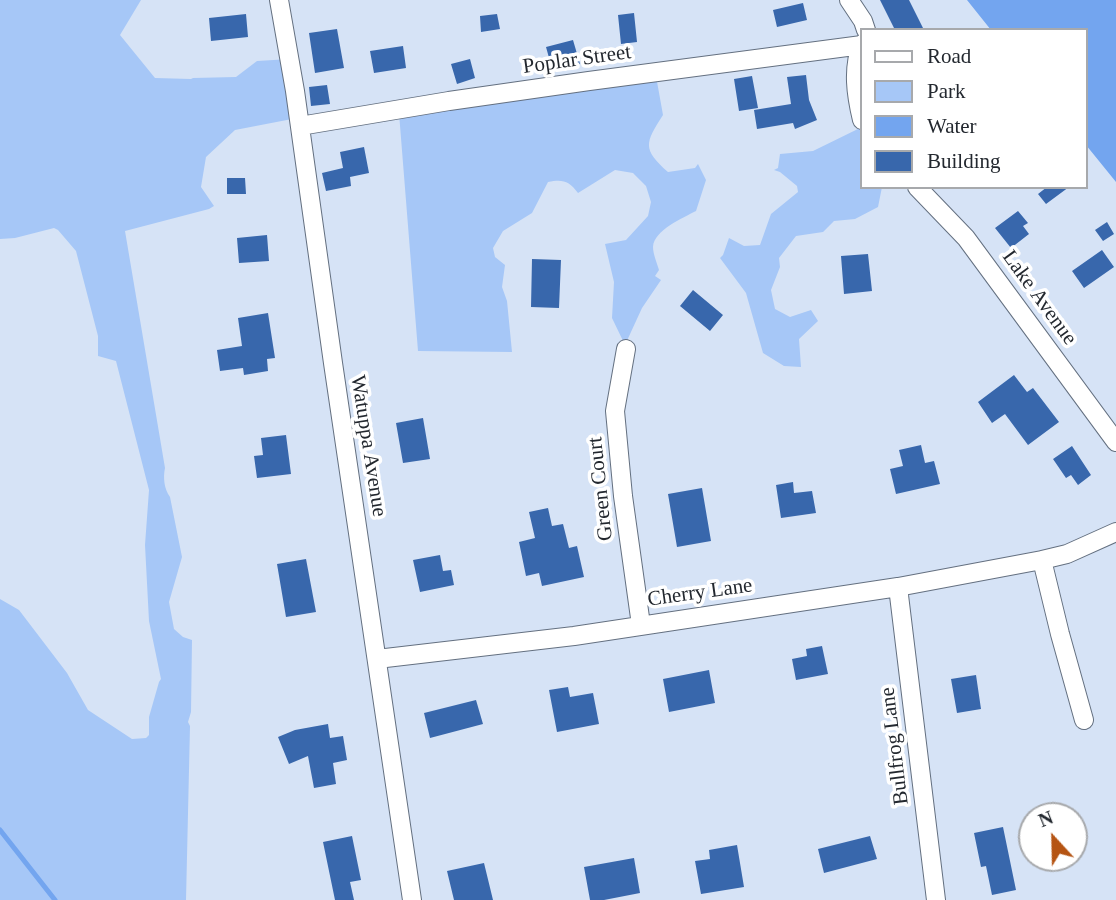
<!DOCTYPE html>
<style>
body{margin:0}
#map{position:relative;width:1116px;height:900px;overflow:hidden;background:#d6e3f6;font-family:Georgia,serif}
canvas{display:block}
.legend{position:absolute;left:860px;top:28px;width:228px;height:161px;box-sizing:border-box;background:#fff;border:2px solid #a7a9ac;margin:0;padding:9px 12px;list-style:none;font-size:21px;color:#23282f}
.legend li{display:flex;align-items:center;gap:14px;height:35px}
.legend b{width:35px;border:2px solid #a7a9ac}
.north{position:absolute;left:1018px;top:802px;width:70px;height:70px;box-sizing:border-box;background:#fff;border:2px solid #a7a9ac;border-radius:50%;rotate:338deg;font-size:19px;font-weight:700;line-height:28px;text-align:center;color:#23282f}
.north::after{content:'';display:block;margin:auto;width:24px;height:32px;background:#b55413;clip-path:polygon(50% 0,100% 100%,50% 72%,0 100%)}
</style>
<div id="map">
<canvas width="1116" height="900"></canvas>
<ul class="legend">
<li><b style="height:9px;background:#fff"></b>Road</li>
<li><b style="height:19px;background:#a6c7f7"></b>Park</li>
<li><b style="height:19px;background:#73a5ef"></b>Water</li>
<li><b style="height:19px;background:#3867ac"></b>Building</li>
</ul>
<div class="north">N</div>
</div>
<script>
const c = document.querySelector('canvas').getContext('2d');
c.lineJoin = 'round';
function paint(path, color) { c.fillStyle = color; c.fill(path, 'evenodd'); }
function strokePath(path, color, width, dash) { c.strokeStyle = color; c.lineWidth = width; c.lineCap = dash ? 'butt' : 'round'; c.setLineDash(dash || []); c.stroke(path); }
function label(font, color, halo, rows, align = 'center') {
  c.font = font + ' Georgia,serif'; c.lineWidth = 7; c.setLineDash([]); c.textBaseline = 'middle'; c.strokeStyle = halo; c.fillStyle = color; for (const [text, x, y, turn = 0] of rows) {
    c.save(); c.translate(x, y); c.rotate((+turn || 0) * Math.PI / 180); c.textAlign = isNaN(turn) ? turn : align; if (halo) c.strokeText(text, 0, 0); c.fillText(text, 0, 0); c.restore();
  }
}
paint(new Path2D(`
 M0,0H141L120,35L155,78L191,79L193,78L236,77L257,61L290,59L292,119L235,130L206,157L201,187L214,206L209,209L125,231L165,468C163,477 164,489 170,497L182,557L169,602L174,629L183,637L192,640L191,712L188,722L190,726L186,900H0V599L19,610L67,673L88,710L132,739L146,738L149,735V717L159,682L161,679L149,621L145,545L149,490L116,361L98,356V336L76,251L58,230L54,228L15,238L0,239Z
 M656,76L663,115C645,143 642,149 668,172L695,168L698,164L706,180L696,211C683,218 654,230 653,247C653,254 657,263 659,270L655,276L661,280L642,308L625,345L612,318L614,282L605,244L626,240L648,216L651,202L646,186L633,173L615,170L578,193C569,181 563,179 548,182L532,213L503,231L493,248L495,257L505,265L502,287L507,301L512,352L418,351L399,113Z
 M862,127V187H882L878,207L855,219L834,221L823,232L796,236L779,258L780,267L771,290L775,309L790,317L811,310L818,321L799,339L801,367L784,366L763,353L746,293L720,258L723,255L729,238L744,246L760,245L771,214L798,192L797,186L780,172L774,170L778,168L780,154L813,151Z`), '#a6c7f7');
paint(new Path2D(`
 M967,0H1116V182L1086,145V30H991Z`), '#73a5ef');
strokePath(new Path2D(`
 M0,830L55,900`), '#73a5ef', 5);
paint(new Path2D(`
 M880,0H909L924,30H895Z
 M803,3L807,20L777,27L773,10Z
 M634,13L637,42L621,44L618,15Z
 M246,14L248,37L211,41L209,18Z
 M497,14L500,29L481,32L480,16Z
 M337,29L344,68L315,73L309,33Z
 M573,40L580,64L553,72L546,47Z
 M403,46L406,68L374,73L370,51Z
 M470,59L475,78L457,84L451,64Z
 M806,75L809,100L817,120L795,129L793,123L757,129L754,110L791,104L787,77Z
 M752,76L758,108L739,111L734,79Z
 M327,85L330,104L311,106L309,87Z
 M364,147L369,173L350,177L351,186L326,191L322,173L343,168L340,152Z
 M227,178H245L246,194H227Z
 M1047,187H1069L1046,204L1038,194Z
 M1018,211L1028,223L1023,226L1029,234L1011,248L995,228Z
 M1107,222L1114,234L1103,241L1095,230Z
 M267,235L269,261L239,263L237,238Z
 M1102,250L1114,267L1084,288L1072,271Z
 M868,254L872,291L844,294L841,256Z
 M532,259L561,260L559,308L531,307Z
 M693,290L723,315L710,331L680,306Z
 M268,313L275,358L267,359L268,371L244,375L243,368L220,371L217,350L242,346L238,318Z
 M1014,375L1027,392L1033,388L1059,422L1028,445L1005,414L992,423L978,402Z
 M423,418L430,459L403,463L396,423Z
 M286,435L291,474L257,478L254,456L263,455L261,438Z
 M921,445L925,463L934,461L940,484L896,494L890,469L903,466L899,450Z
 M1072,446L1091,475L1078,485L1071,475L1066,478L1053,459Z
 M793,482L794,493L812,491L816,513L781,518L776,485Z
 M702,488L711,541L677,547L668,494Z
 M548,508L552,526L563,524L569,548L577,546L584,577L542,586L539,573L526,576L519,542L535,538L529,512Z
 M440,555L443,571L451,570L454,585L420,592L413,560Z
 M306,559L316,612L286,617L277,564Z
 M822,646L828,674L796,680L792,659L807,656L806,649Z
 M709,670L715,703L669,712L663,679Z
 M976,675L981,709L957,713L951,679Z
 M568,687L570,697L593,693L599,724L557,732L549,690Z
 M476,700L483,724L430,738L424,713Z
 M328,724L330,738L343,736L347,760L333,763L336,784L314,788L308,756L289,764L278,737L295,730Z
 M1003,827L1016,890L992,895L986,866L981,867L974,833Z
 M352,836L361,880L350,882L354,900H335L323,842Z
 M870,836L877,859L824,873L818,849Z
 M737,845L744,887L701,894L695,861L710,859L709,850Z
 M634,858L640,893L604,900H590L584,867Z
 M484,863L493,900H454L447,871Z`), '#3867ac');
const street = new Path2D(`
 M279,0L295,91L333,363L412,900
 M849,0L863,21L866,30
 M862,44C852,68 856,95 862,120
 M300,126L449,101L589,81L862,45
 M917,187L966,238L1116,442
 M626,349L615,411L623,496L641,625
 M1042,560L1060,634L1084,720
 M898,587L936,900
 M377,659L574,636L898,587L1042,560L1067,554L1116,532`);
strokePath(street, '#647080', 20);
strokePath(street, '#fff', 18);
label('21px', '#23282f', '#fff', [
 ["Poplar Street",577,60,-8],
 ["Lake Avenue",1039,298,54],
 ["Watuppa Avenue",368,446,81],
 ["Green Court",601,489,-96],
 ["Cherry Lane",700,593,-8],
 ["Bullfrog Lane",895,746,-97]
]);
</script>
